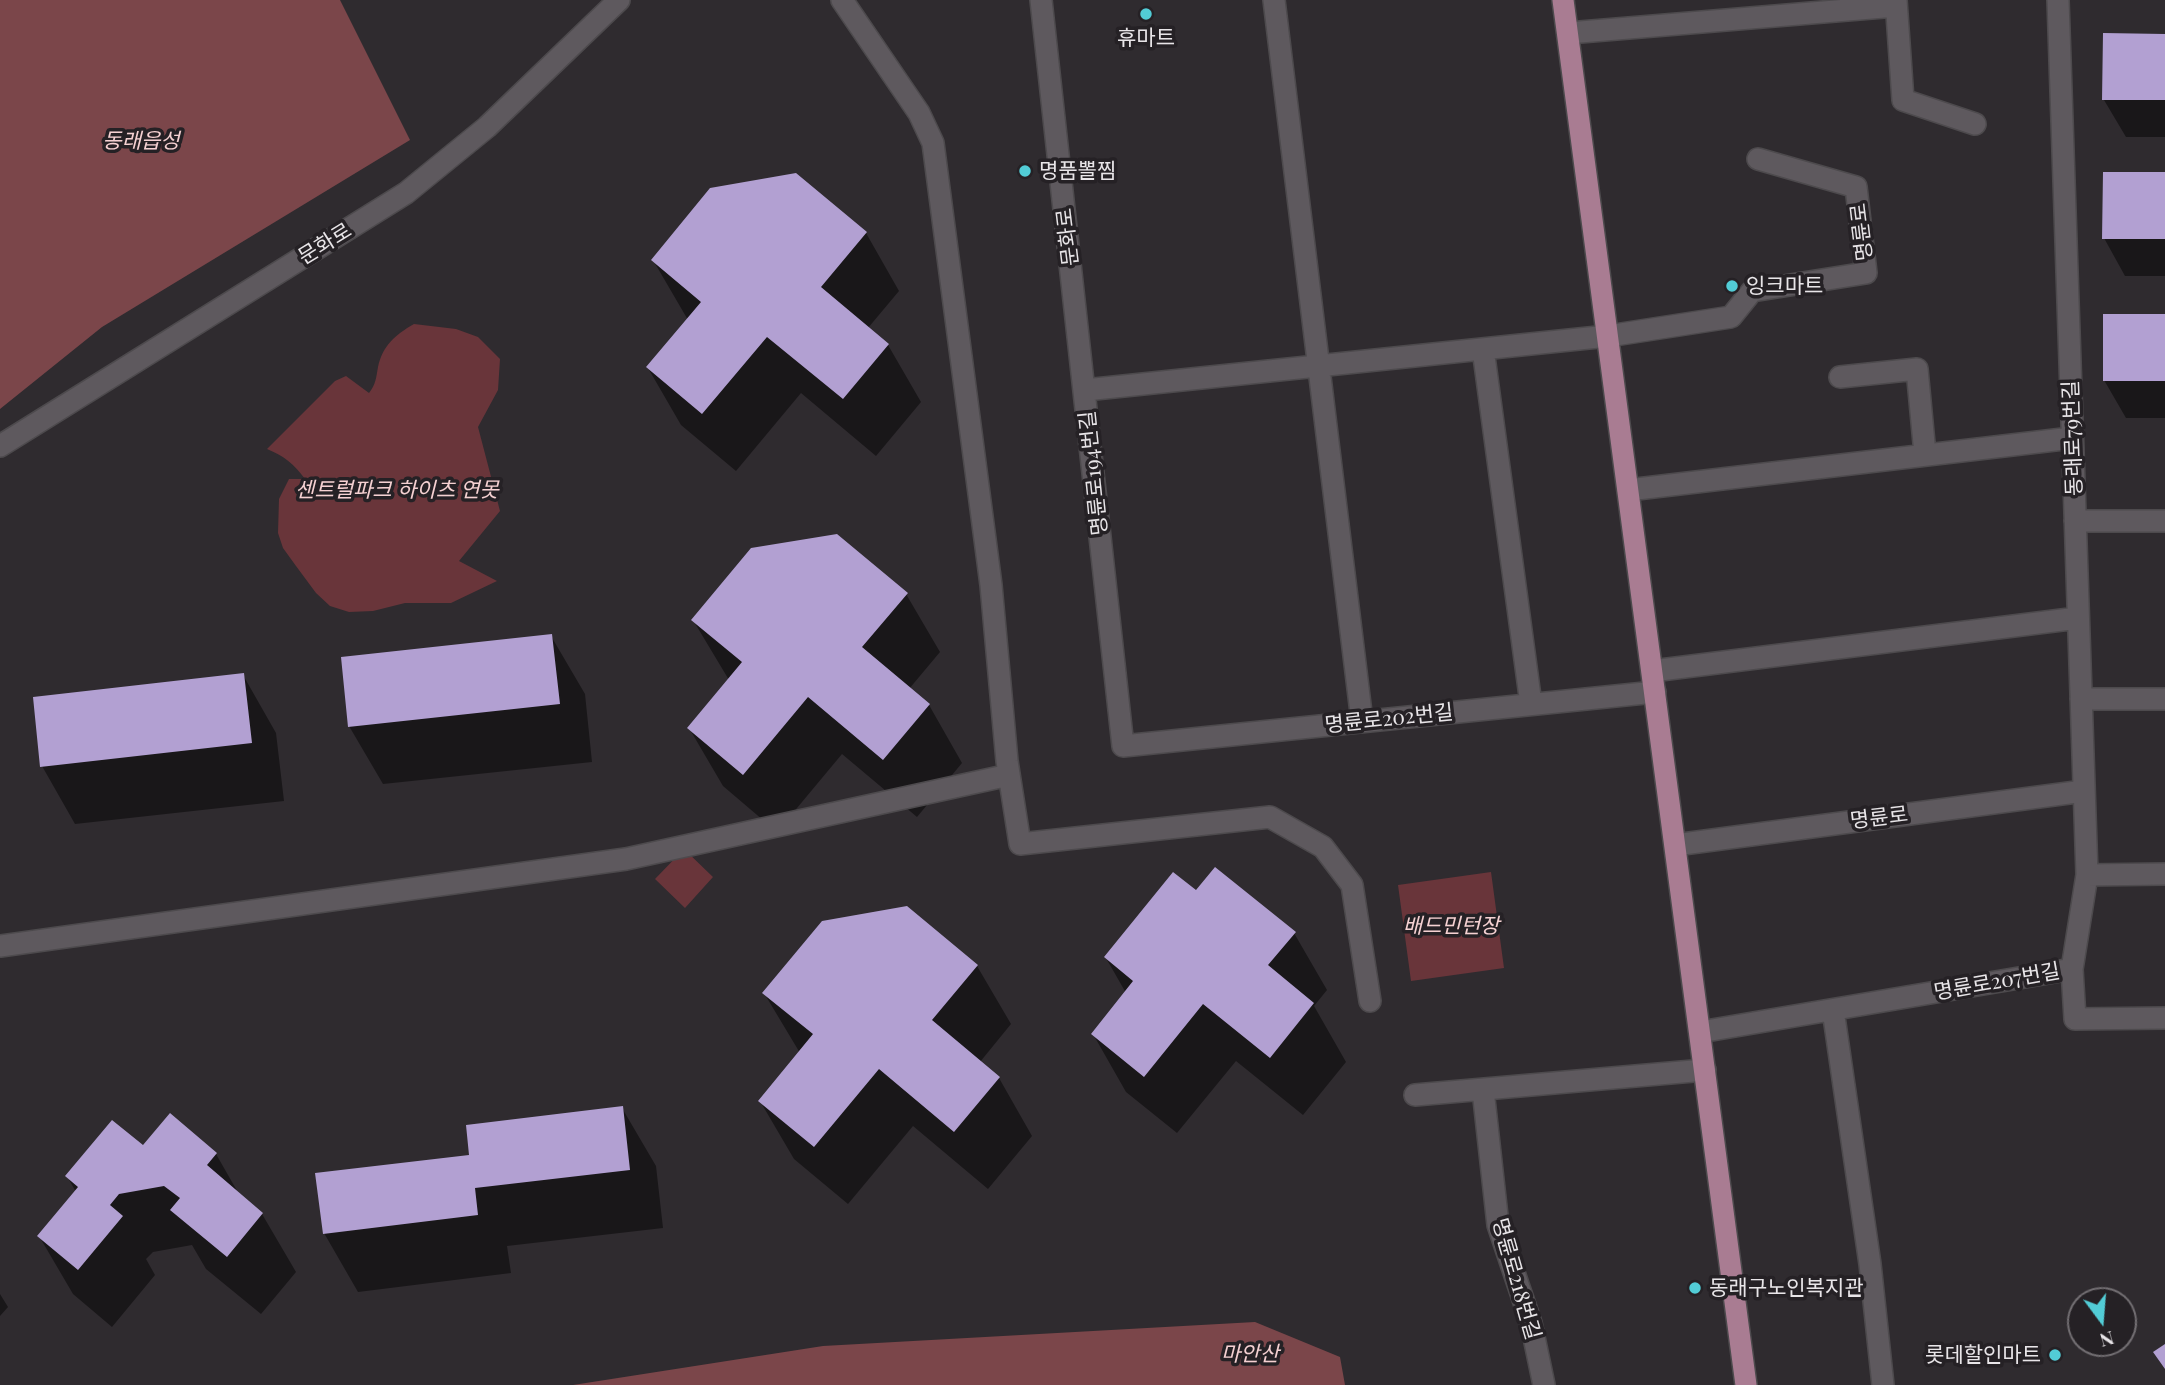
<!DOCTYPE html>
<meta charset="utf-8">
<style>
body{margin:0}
#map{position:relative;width:2165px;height:1385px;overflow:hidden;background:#2f2b2f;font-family:"Playfair Display",serif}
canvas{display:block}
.north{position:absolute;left:2067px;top:1287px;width:70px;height:70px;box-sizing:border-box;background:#252125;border:2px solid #736f73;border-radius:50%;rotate:164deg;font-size:19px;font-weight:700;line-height:28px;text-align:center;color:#e8e5e8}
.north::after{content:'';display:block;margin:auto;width:24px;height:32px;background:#52ccd6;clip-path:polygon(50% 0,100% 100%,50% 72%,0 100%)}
</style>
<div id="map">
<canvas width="2165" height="1385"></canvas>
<div class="north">N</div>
</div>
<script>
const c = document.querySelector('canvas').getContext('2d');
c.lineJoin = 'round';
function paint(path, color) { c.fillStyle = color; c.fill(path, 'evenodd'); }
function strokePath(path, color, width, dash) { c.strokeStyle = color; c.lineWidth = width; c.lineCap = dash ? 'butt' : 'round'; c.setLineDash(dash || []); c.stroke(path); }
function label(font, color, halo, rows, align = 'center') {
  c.font = font + ' "Playfair Display","Noto Sans KR",serif'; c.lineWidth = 7; c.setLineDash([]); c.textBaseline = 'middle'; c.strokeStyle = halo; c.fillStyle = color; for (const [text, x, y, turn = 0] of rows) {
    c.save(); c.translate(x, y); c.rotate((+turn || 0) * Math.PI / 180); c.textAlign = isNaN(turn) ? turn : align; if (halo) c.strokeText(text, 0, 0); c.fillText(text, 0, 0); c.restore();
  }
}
paint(new Path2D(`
 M414,324L456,329L478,337L500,359L498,390L478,427L500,511L459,561L497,581L451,603H405L373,611L349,612L330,606L316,593L296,566L283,548L278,533L279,499L289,479H305C294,464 284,456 267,449L335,381L346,376L369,393C376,384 376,378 378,367C383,345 395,335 414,324Z
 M684,849L713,877L685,908L655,879Z
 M1491,872L1504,968L1411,981L1398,885Z`), '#69353a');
paint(new Path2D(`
 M0,0H340L410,140L102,327L0,409Z
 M1255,1322L1340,1357L1345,1385H573L823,1346Z`), '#7b464a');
paint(new Path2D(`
 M2165,35V137H2126L2104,100Z
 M2165,174V276H2125L2104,238Z
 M866,233L899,291L868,328L888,345L921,402L876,456L801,393L736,471L681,425L648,368L688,320L653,260Z
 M2165,316V418H2126L2104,380Z
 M906,594L940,652L909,689L929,705L962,763L917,817L842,754L777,832L723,786L689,728L729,680L693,620Z
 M551,636L585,694L592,762L383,784L349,726Z
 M243,675L276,733L284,801L75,824L42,766Z
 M1196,893L1294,933L1327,990L1314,1006L1346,1062L1303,1115L1236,1061L1177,1133L1126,1092L1093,1034L1126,993L1106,958Z
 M977,966L1011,1024L980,1062L999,1078L1032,1136L988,1189L913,1126L848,1204L794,1159L760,1101L800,1053L764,993Z
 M622,1108L656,1166L663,1228L507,1246L511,1273L358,1292L324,1233Z
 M143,1148L216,1154L240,1196L262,1214L296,1272L261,1314L206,1269L192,1245L153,1252L146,1259L155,1275L112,1327L73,1294L39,1236L76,1192L67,1176Z
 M0,1294L8,1307L0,1316Z`), '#0007');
paint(new Path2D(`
 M2103,33L2165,34V100H2102Z
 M2103,172H2165V239H2102Z
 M796,173L867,232L821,287L889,344L843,399L767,337L702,414L646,367L701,302L651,260L710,188Z
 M2103,314H2165V381H2103Z
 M837,534L908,593L862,647L930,704L883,760L808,697L743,775L687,728L742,662L691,620L751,548Z
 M552,634L560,704L348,727L341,657Z
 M244,673L252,743L40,767L33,697Z
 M1215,867L1296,932L1268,965L1314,1003L1270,1058L1203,1004L1144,1077L1091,1034L1133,981L1104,957L1173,872L1196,890Z
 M907,906L978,965L932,1020L1000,1077L954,1132L879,1069L814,1147L758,1101L813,1034L762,993L822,921Z
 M623,1106L630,1170L475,1188L478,1215L323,1234L315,1173L469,1155L466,1125Z
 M170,1113L217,1153L207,1165L263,1213L227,1257L170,1210L180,1198L164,1186L119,1194L110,1205L123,1216L78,1270L37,1236L78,1187L65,1176L112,1120L143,1145Z
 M2165,1344V1369L2153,1352Z`), '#b2a0d2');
const minor = new Path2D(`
 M842,0L919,113L933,143L991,585L1007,761L1020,844L1270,817L1323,847L1352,885L1370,1001
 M1041,0L1123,746L1655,692
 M1274,0L1362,721
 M1896,0L1903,100L1975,124
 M2058,0L2087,875
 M1568,33L1896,6
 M1483,349L1531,704
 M1840,377L1917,369L1925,454
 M1085,390L1608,336L1731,317L1752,291L1866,273L1856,187L1758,159
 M0,446L406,193L487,127L619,0
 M1628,490L2072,438
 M2075,521H2165
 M1652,671L2078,618
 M2081,699H2165
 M1675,845L2084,791
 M2165,874L2087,875L2072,969L2075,1019L2165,1018
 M0,946L626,859L1009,775
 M1833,1010L1870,1264L1883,1385
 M1700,1032L2072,969
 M1483,1090L1498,1225L1531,1323L1544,1385
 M1415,1095L1705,1070`);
const major = new Path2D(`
 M1563,0L1746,1385`);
strokePath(minor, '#4d4a4d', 24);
strokePath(major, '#4d4a4d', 24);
strokePath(minor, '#5e595e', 21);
strokePath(major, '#a97c92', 21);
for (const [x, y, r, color] of [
 [1146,14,7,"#52ccd6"],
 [1025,171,7,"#52ccd6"],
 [1732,286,7,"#52ccd6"],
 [1695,1288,7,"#52ccd6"],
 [2055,1355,7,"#52ccd6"]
]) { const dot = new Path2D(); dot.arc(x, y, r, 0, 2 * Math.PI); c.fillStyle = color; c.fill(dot); strokePath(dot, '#252125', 2.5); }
label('21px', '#e8e5e8', '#252125', [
 ["휴마트",1146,38,"center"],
 ["명품뽈찜",1039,171],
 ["잉크마트",1746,286],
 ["동래구노인복지관",1709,1288],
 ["롯데할인마트",2041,1355,"right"]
], 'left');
label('italic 21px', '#f5d1d2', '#252125', [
 ["동래읍성",141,141],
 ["센트럴파크 하이츠 연못",397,490],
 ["배드민턴장",1451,926],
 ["마안산",1250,1354]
]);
label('21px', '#e8e5e8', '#252125', [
 ["명륜로",1862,232,-97],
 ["문화로",1068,237,-97],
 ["문화로",325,244,-32],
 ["동래로79번길",2073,438,-92],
 ["명륜로194번길",1094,473,-96],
 ["명륜로202번길",1389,719,-6],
 ["명륜로",1879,818,-7],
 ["명륜로207번길",1997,982,-10],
 ["명륜로218번길",1516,1279,74]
]);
</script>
